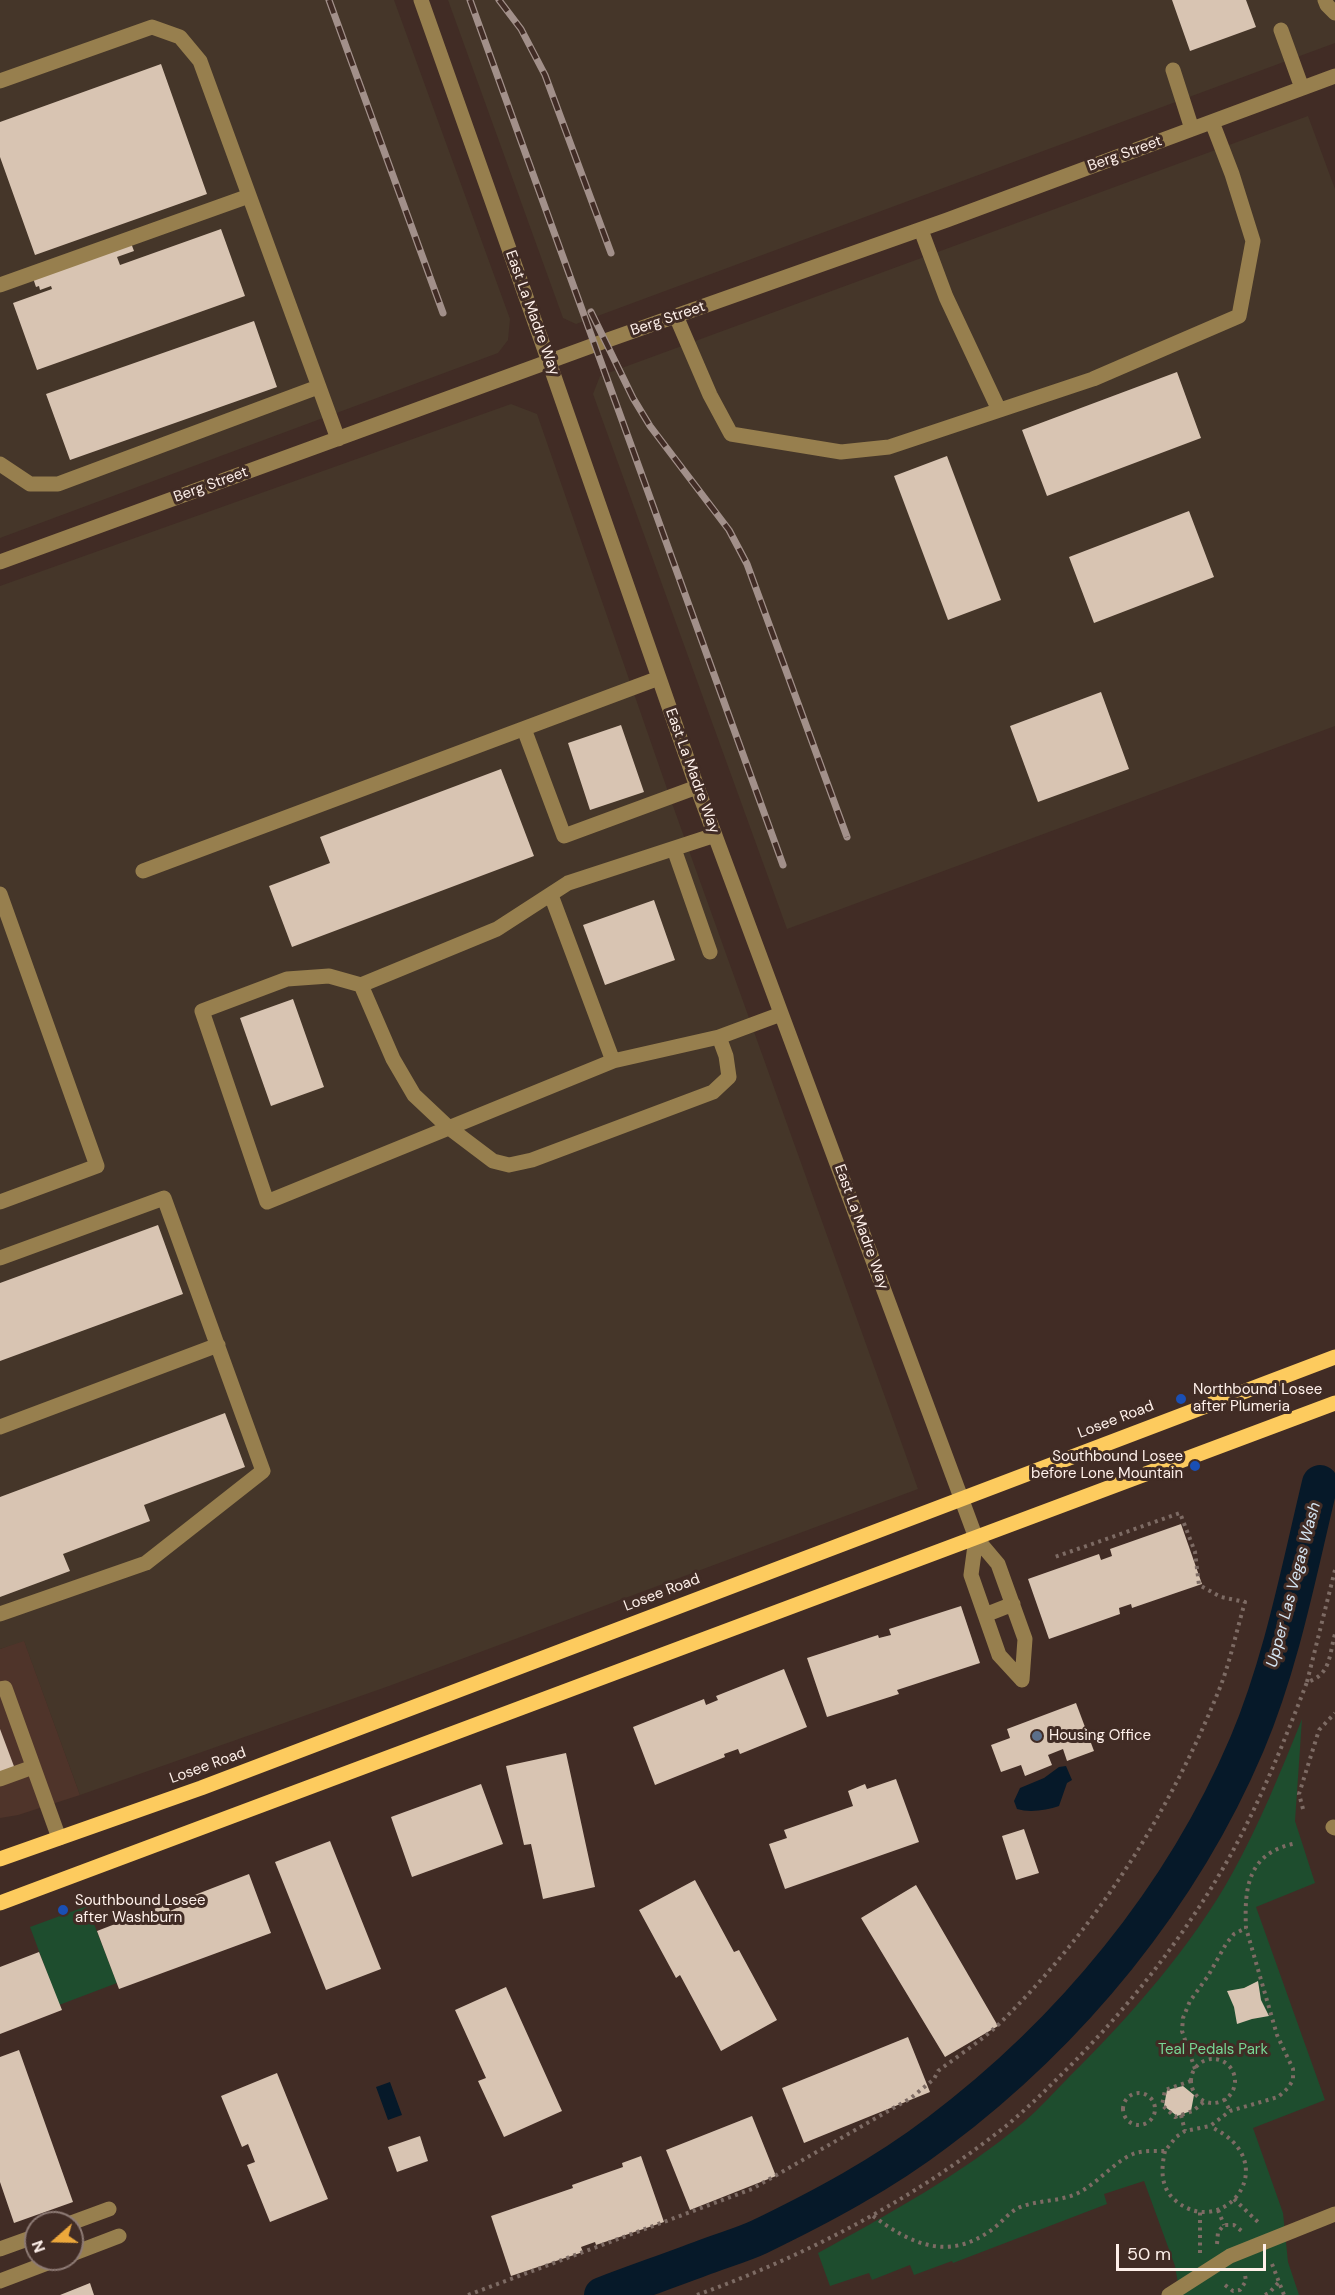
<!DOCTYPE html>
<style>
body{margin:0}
#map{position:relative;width:1335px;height:2295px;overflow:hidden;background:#412c25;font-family:"DM Sans",sans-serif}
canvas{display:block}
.north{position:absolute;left:24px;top:2211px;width:60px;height:60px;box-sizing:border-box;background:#412c25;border:2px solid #8d7a74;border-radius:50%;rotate:250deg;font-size:16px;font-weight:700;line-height:24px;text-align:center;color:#fef0ea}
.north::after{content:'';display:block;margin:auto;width:21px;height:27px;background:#eda83b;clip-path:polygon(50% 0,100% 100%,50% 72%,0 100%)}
.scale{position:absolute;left:1116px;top:2244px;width:150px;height:27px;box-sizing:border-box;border:3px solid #fef0ea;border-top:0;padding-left:8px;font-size:18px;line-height:21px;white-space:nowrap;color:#fef0ea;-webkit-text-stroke:4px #412c25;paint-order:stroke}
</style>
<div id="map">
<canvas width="1335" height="2295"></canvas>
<div class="north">N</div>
<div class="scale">50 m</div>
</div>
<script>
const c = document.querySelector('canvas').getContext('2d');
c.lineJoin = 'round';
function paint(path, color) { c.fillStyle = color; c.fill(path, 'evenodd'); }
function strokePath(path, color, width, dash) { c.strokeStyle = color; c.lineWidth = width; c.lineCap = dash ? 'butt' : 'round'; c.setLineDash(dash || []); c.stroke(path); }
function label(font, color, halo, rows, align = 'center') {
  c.font = font + ' "DM Sans",sans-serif'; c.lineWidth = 6; c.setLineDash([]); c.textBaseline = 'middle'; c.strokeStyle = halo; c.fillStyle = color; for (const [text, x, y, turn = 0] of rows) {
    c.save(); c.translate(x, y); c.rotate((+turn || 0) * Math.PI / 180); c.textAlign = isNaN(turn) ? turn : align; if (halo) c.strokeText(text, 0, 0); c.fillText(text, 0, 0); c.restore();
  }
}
paint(new Path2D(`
 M24,1640L80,1795L18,1815L0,1818V1649Z`), '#4f342a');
paint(new Path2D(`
 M0,0H394L510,319L508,340L498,353L0,538Z
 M448,0H1335V43L576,324L563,318Z
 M1308,116L1335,189V726L787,929L593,394L600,376Z
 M511,404L537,414L673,806L918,1489L389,1686L80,1795L24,1641L0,1649V586Z`), '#453629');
paint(new Path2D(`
 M1302,1719L1295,1821L1315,1883L1256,1907L1325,2100L1253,2128L1283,2213L1288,2262L1299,2295H1180L1175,2266L1144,2181L1104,2194L1107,2204L953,2263L952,2261L914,2275L910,2265L872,2280L869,2273L830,2286L818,2253C889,2214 962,2174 1024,2122C1040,2108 1054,2092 1069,2077C1128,2019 1193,1945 1233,1872C1260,1823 1281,1771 1302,1719Z
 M87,1906L117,1983L59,2005L30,1927Z`), '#1e4d2e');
paint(new Path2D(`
 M1066,1766L1072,1780L1067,1783L1059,1806C1047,1810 1030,1813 1017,1809L1014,1801L1020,1788L1044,1778L1059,1767Z
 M390,2082L402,2115L388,2120L376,2087Z`), '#061929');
strokePath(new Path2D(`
 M602,2295C636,2282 671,2270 705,2257C723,2250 742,2245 759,2237C821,2207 883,2174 938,2132C1071,2032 1182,1897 1247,1744C1282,1661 1299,1570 1320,1483`), '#061929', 36);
paint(new Path2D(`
 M1172,0H1246L1256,27L1190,51Z
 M161,64L207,194L35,255L0,157V122Z
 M221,229L245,296L37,370L13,303L52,289L51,286L40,290L39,286L36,287L33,278L131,243L134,251L117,257L120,265Z
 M254,321L277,387L70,460L46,394Z
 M1177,372L1201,438L1047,496L1022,430Z
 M947,456L1001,600L948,620L894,476Z
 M1189,511L1214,577L1094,623L1069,557Z
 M1101,692L1129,769L1038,802L1010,726Z
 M621,725L644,792L590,810L568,743Z
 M501,769L534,856L292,947L269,886L330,863L320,837Z
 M654,900L675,960L605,985L583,925Z
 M293,999L324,1087L271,1106L240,1018Z
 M158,1225L183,1294L0,1361V1283Z
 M225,1413L245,1467L144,1505L150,1521L63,1554L70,1571L0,1597V1497Z
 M1181,1524L1202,1584L1132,1608L1131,1604L1119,1608L1120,1614L1049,1639L1028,1579L1099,1554L1101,1560L1112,1556L1110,1549Z
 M961,1606L980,1663L897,1690L899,1694L827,1717L807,1658L878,1635L879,1638L891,1635L889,1629Z
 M784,1669L807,1727L740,1754L738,1749L724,1754L725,1757L655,1785L633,1727L704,1699L706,1705L718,1700L716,1696Z
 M1076,1703L1094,1751L1067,1761L1063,1749L1048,1755L1052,1765L1025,1776L1021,1765L1001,1772L991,1745L1010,1738L1007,1729Z
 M0,1729L15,1769L0,1775Z
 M566,1753L595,1887L543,1899L531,1844L524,1845L506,1766Z
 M896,1779L919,1842L785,1889L769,1844L787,1838L784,1830L853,1806L848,1791L865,1784L867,1789Z
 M481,1784L503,1844L412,1877L391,1817Z
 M1024,1829L1039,1873L1016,1880L1002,1836Z
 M330,1841L381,1969L326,1990L275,1862Z
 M249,1874L271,1933L119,1989L97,1931L167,1904L170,1911L181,1906L179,1901Z
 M695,1880L734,1952L739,1950L777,2020L721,2051L680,1975L676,1978L639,1910Z
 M916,1885L998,2026L945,2057L861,1918Z
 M39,1952L62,2010L0,2034V1967Z
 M1258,1981L1261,2000L1269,2016L1252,2019L1237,2024L1234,2007L1227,1991L1244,1988Z
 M506,1987L562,2111L504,2137L478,2081L486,2078L455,2010Z
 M908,2037L930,2092L804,2143L782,2088Z
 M19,2050L73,2202L14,2223L0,2182V2057Z
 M277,2073L328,2199L270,2222L247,2165L255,2162L248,2144L242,2147L221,2096Z
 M1183,2086L1194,2095L1191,2111L1177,2116L1164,2106L1167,2090Z
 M752,2116L776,2176L690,2210L666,2150Z
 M420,2136L428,2161L397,2172L388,2147Z
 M641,2156L664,2222L596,2245L595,2242L581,2247L583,2252L511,2276L491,2216L573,2188L572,2185L623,2167L622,2163Z
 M90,2283L94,2295H60Z`), '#d8c4b2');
strokePath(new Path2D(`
 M1307,1682L1335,1570
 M1303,1809L1299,1794L1319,1730L1335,1713
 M1191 2081a22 22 0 1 1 44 0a22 22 0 1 1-44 0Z
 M1195,2069L1182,2031L1183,2018L1190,2001L1208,1976L1226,1944L1234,1934L1246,1928
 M1191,2081L1165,2090L1162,2105L1175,2117L1193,2111L1205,2101
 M1123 2109a16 16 0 1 1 32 0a16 16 0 1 1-32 0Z
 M1224,2099L1230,2111
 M1181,2115L1185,2131
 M1165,2151C1161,2169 1160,2188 1176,2201C1224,2241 1286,2162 1211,2127
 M1234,2199L1261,2225
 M1218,2210L1224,2225
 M873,2216C911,2244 947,2261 990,2231C1002,2223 1010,2210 1023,2206C1044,2199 1066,2202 1085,2189C1101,2179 1116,2161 1133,2154C1143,2150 1155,2151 1165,2151L1176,2137L1185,2131L1210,2126L1230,2111L1278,2097L1288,2088L1293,2080V2069L1277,2035L1246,1928C1244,1885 1249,1852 1297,1843
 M1217,2244L1218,2232L1224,2225H1234L1243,2232
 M1200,2253V2212
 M1272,2264L1284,2295
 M1225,2285L1233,2291L1240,2290L1246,2281L1245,2275
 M468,2295L752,2189L911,2098L934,2079L938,2071C958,2056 981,2041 999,2024C1096,1929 1171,1811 1221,1685C1231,1658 1237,1629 1245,1602L1221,1597L1199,1585L1195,1552L1180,1513L1055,1557
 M697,2295C808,2255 914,2199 1006,2126C1029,2107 1050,2086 1072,2064C1133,2002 1187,1933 1230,1856C1261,1800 1284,1742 1307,1682C1331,1675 1329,1655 1335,1634
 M1265,2295L1269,2293L1279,2282`), '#7d6b64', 4, [3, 4.5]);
strokePath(new Path2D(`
 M421,0L549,362L697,787L976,1538L998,1564L1025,1639L1022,1680
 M1325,0L1327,5L1335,13
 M1281,30L1302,88
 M1173,70L1192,129
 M0,81L152,27L180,37L200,61L338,439
 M921,230L946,297L999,410
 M0,285L249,196
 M676,316L710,395L731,434L841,452L889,447L1093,379L1239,316L1253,241L1232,174L1212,122
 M0,464L30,484H58L318,387
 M0,562L605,341L947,220L1335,76
 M524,729L564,836L697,787
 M674,849L710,952
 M143,871L659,678
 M0,894L97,1166L0,1202
 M551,895L613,1061L267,1202L202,1011L287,979L329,976L361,985L497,929L568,883L715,835
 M361,985L393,1059L414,1095L448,1127L493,1161L509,1165L532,1160L713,1092L729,1077L726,1056L719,1037
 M613,1061L719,1037L781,1014
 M0,1258L164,1198L263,1471L146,1563L0,1614
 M0,1427L218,1345
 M976,1538L971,1575L999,1655L1022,1680
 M985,1615L1013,1604
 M0,1689L5,1688L59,1838
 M0,1779L33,1767
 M1333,1827L1335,1828
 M71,2223L109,2209
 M0,2249L36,2236
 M72,2254L119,2236
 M0,2281L58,2259
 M1169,2295L1230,2256L1335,2214`), '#977f4e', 15);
strokePath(new Path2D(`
 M0,1859L201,1788L1335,1357
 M0,1903L1335,1403`), '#fdcb5e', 15);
const rail = new Path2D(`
 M329,0L443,313
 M470,0L783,865
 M499,0L521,29L545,75L611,253
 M591,312L633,398L650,426L729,530L747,564L847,837`);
strokePath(rail, '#a2908a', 7);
strokePath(rail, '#412c25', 4.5, [14]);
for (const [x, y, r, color] of [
 [1181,1399,6,"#1a4fb4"],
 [1195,1466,6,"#1a4fb4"],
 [1037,1736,6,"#5c6f8a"],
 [63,1910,6,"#1a4fb4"]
]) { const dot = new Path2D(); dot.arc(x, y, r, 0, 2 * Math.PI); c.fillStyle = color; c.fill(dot); strokePath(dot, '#412c25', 2); }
label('15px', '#fef0ea', '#412c25', [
 ["Berg Street",1125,154,-20],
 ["East La Madre Way",532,313,70],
 ["Berg Street",668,319,-19],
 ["Berg Street",211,485,-20],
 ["East La Madre Way",692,771,70],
 ["East La Madre Way",861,1227,70],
 ["Losee Road",1116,1420,-21],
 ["Losee Road",662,1593,-21],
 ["Losee Road",208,1766,-20]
]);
label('15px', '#fef0ea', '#412c25', [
 ["Northbound Losee",1193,1390],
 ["after Plumeria",1193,1407],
 ["Southbound Losee",1183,1457,"right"],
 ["before Lone Mountain",1183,1474,"right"],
 ["Housing Office",1049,1736],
 ["Southbound Losee",75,1901],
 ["after Washburn",75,1918]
], 'left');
label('15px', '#77d795', '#412c25', [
 ["Teal Pedals Park",1213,2050]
]);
label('italic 16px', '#d5e5f3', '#412c25', [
 ["Upper Las Vegas Wash",1294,1585,-75]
]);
</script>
